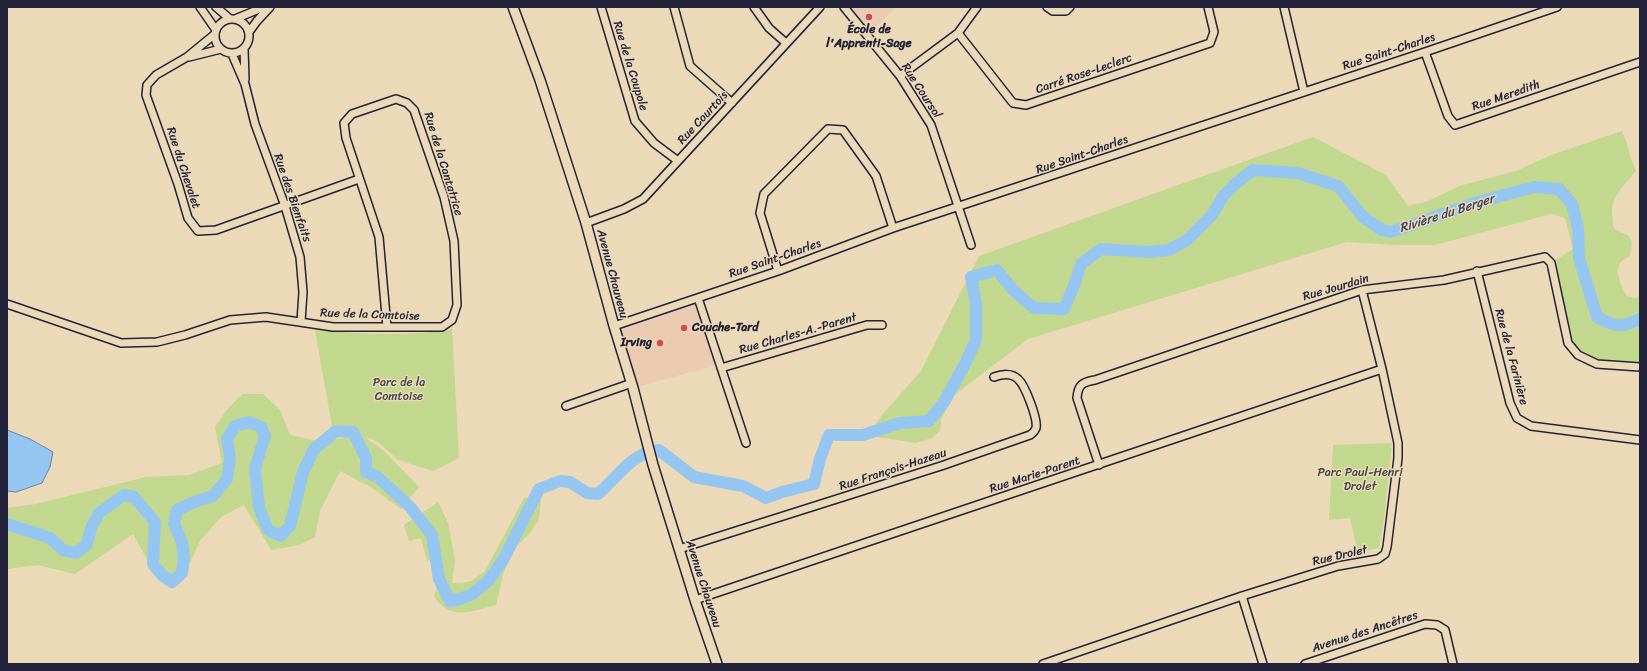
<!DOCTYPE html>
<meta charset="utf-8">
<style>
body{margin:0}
#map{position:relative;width:1647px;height:671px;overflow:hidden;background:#ecd9b7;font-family:Sriracha,sans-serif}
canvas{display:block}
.frame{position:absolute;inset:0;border:8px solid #22223b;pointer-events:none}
</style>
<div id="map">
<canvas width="1647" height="671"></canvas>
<div class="frame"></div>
</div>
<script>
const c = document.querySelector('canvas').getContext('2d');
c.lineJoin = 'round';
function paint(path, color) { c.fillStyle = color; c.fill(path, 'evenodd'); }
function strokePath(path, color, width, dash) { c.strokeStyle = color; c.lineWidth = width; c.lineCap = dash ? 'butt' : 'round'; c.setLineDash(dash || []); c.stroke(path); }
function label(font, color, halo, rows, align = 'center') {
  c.font = font + ' Sriracha,sans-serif'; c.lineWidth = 3; c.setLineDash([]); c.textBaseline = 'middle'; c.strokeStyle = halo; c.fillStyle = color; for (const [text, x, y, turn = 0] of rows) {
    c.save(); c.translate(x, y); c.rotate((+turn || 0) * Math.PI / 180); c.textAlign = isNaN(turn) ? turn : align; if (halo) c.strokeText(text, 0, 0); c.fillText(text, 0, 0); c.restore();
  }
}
paint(new Path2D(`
 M844,7H896L868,36Z
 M698,298L720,364L633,388L614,326Z`), '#ebccb3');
paint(new Path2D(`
 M1622,131C1628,144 1630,158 1636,171C1617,194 1608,198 1614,229L1629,236L1632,243L1630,256C1627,258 1622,260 1620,263C1614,273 1622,288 1627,296L1635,298L1640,297V367L1597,364L1578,355L1568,343L1551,263L1573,249L1565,218L1551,214L1435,245H1395L1347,242L1028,339L953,396L941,420L940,431L932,438L916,443L864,435L873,428L883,414L921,371L979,256L1313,137L1386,175L1408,206L1428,201L1459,186L1516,171L1551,155Z
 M452,329L459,458L433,471L398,460L378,442L366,437L371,442L382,449L419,487L401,509L371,487L340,471L320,511L315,537L299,545L271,550L244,505L221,517L200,541L183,577L158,579L133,534L75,574L38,565L7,569V508L36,504L146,477L189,475L222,463L215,427L226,411L242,394H263L280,410L290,435L322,442L361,434L351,428L332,426L315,330C361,334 407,337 452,329Z
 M1392,443L1384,518L1379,548L1358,552L1350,518L1329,520L1333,445Z
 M524,498L541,499L539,519L531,532L511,552L503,575L496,605C471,611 451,622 434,596L437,587L431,559L427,561L421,538L409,541L404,525L438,502L448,523L455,560L452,583H462L471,581L485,571Z`), '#c1d88e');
const water = new Path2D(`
 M7,430L30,439L53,452L50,467L42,483L16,492L7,491Z`);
paint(water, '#95c6f1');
strokePath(water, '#6784a8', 1);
strokePath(new Path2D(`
 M7,524L50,538L63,550L76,553L87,544L91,528L99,513L124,495L134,497L155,522L153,564L162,575L172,582L182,573L184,558L182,542L174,524L177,510L194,502L213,496L227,479L230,458L227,439L235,426L249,422L261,427L265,436L255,468L259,508L268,530L280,536L290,526L303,472L314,449L336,431L353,432L366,458V472L378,477L411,508L432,535L439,579L450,601L460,599L472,594L488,581L503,560L539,489L560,481L570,482L587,493L598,494C618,477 631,453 659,450L694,477L743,486L766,498L782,492L814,484L820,459L829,435H863L900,423L929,421L944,402L965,364L976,340V304L971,277L997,270L1013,290L1034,308L1064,309L1075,283L1081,264L1101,249L1148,252L1169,250L1187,240L1212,215L1224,195L1235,184L1253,170L1298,173L1338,186L1363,217L1382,230L1391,232L1475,203L1534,187L1559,189L1572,204L1578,228L1579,258L1597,317C1615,327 1621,328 1640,319`), '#95c6f1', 12);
const minor = new Path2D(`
 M200,7L216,30
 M216,7L230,19
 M601,7L635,121L654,143L678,161
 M674,7L690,66L732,103
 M754,7L769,28L786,43
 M844,7L900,76L931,125L971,245
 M1047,7L1053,11H1066L1070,7
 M1284,7L1304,92
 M215 36a17 17 0 1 1 34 0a17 17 0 1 1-34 0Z
 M235,19L264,7
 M249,32L257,21L270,7
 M958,33L1013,103L1026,105L1210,43L1214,32L1208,7
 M215,34L187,57L156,75L147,85L146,95L178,184L188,218L198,231L216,230L359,179
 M244,49L245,79
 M1425,52L1448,116L1455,125L1640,62
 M232,54L245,84L255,124L285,206L300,257L303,292L301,322
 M189,57L221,49
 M900,76L958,33L977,7
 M586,223L624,209L643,199L820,7
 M778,271L760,213L764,194L828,129L843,130L876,176L893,228
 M1477,271L1510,403L1517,418L1531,426L1640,440
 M698,298L746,443
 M7,304L121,343L157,342L185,335L230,320L266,317L333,327H442L452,320L457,305L454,241L444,197L414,110L407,103L396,99L352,114L344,123L346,138L379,237L387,327
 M614,326L778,271L893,228L1425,52L1557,7
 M721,368L867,325H882
 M566,406L632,383
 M1099,465L1077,398C1078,385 1082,382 1095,380L1362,290L1444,280L1545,257L1551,263L1568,343L1578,355L1597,364L1640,367
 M679,549L941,466L1030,435C1033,433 1035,431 1036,428C1038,419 1025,385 1018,379C1012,373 1002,374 994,377
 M1242,596L1263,664
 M695,600L1382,369
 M1043,664L1242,596L1338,566L1378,559L1385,554L1387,547L1398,458V443L1382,369L1362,290
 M1305,664L1425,624L1437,625L1445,630L1453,664`);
const major = new Path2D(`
 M513,7L540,80L586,223L614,326L633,388L653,465L695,600L717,664`);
strokePath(minor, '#22223b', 10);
strokePath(major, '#22223b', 12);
strokePath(minor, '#ecd9b7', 7);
strokePath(major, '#ecd9b7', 9);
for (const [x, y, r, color] of [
 [869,17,4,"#d1495b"],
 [684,328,4,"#d1495b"],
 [660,343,4,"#d1495b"]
]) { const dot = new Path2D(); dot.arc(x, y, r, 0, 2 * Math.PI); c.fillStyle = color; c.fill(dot); strokePath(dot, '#ecd9b7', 1.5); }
label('bold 12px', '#22223b', '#ecd9b7', [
 ["École de",869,30],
 ["l'Apprenti-Sage",869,44],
 ["Couche-Tard",692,328,"left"],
 ["Irving",652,343,"right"]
]);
label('12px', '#22223b', '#ecd9b7', [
 ["Rue Saint-Charles",1389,52,-18],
 ["Rue de la Coupole",630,66,73],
 ["Carré Rose-Leclerc",1084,74,-19],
 ["Rue Coursol",921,91,57],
 ["Rue Meredith",1506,96,-19],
 ["Rue Courtois",703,118,-47],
 ["Rue Saint-Charles",1082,155,-19],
 ["Rue de la Cantatrice",443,164,73],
 ["Rue du Chevalet",183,168,72],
 ["Rue des Bienfaits",292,198,71],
 ["Rue Saint-Charles",775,259,-19],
 ["Avenue Chauveau",612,274,75],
 ["Rue Jourdain",1336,288,-16],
 ["Rue de la Comtoise",370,315,2],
 ["Rue Charles-A.-Parent",798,334,-16],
 ["Rue de la Farinière",1511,357,75],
 ["Rue François-Hazeau",893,470,-18],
 ["Rue Marie-Parent",1035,475,-18],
 ["Rue Drolet",1340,556,-13],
 ["Avenue Chauveau",703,584,72],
 ["Avenue des Ancêtres",1365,632,-18]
]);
label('12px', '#42464c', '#ecd9b7', [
 ["Parc de la",399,383],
 ["Comtoise",399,397],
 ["Parc Paul-Henri",1360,473],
 ["Drolet",1360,487]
]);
label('italic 13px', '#39435f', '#ecd9b7', [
 ["Rivière du Berger",1447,214,-18]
]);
</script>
